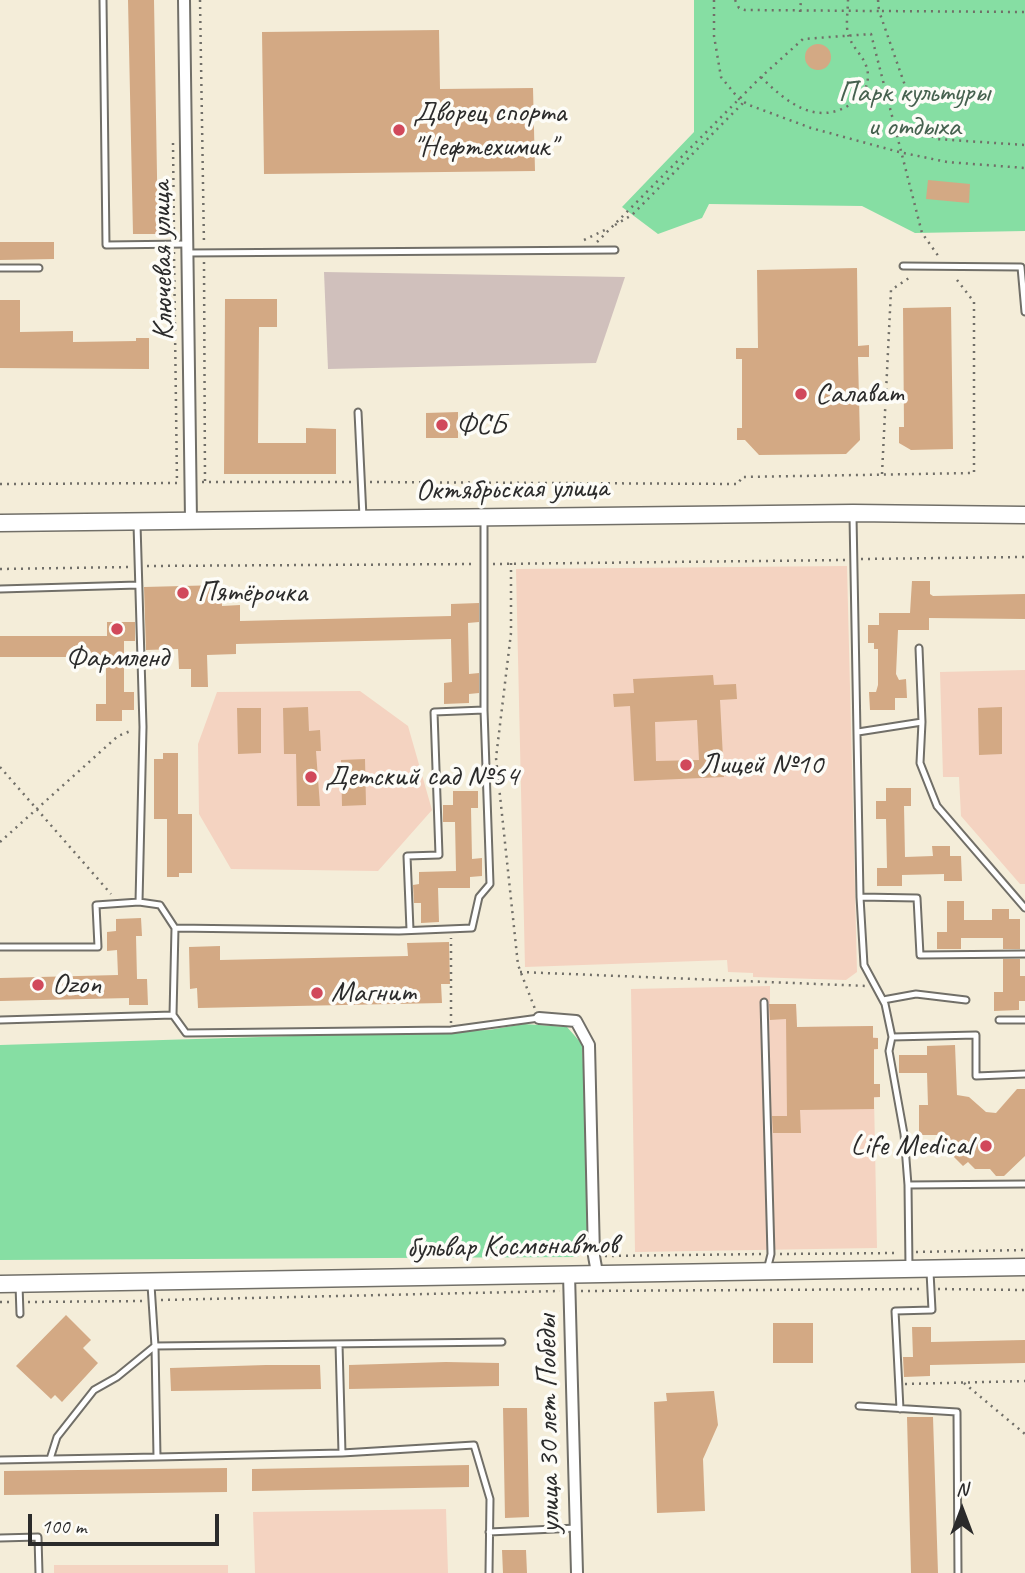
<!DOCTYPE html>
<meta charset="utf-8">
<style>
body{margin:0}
#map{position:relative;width:1025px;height:1573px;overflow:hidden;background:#f4edd9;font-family:Caveat,sans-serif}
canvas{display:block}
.north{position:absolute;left:927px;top:1475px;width:70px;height:70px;-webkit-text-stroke:5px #fdfcf7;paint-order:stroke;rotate:0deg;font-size:19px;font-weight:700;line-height:28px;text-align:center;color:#2b2b2b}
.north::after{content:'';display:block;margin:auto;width:24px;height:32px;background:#2b2b2b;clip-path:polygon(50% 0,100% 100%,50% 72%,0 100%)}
.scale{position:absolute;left:28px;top:1514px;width:191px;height:32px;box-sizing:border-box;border:4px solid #2b2b2b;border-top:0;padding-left:9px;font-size:21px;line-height:24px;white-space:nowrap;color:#2b2b2b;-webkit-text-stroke:5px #fdfcf7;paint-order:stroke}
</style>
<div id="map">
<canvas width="1025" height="1573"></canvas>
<div class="north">N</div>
<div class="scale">100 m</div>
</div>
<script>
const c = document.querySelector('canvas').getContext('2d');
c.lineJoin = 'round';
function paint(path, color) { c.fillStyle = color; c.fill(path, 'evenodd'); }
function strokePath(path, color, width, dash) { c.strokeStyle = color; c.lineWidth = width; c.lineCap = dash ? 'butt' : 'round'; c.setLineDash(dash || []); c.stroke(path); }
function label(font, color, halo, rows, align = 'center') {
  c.font = font + ' Caveat,sans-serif'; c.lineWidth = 7; c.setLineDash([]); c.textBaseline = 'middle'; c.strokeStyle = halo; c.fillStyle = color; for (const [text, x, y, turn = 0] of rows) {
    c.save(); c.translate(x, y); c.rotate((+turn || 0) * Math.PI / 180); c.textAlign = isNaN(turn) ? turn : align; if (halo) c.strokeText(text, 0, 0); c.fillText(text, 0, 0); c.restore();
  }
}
paint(new Path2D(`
 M847,566L857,972L846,980L753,977V973L728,972L727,960L525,967L516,569Z
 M1025,670V884H1020L961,816L959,777H943L940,672Z
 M360,691L408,726L432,810L378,871L231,869L199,814L198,744L217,692Z
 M770,986V1004H796L797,1027L873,1026V1037L878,1038V1049L874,1050V1084H880V1097L874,1098L877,1248L635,1252L631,989Z
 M446,1509L448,1573H255L253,1512Z
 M54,1565H228V1573H54Z`), '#f4d3c1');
paint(new Path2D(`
 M324,272L625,277L596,363L328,369Z`), '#d0c0bc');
paint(new Path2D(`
 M694,0H1025V231L915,233L862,206L709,204L702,218L658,234L622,207L694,132Z
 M524,1024L567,1027L582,1044L591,1235L578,1257L0,1260V1045L489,1030Z`), '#86dea3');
paint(new Path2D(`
 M128,0H154L158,234H133Z
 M439,30L440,89L533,88L535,171L264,174L262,32Z
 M805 57a13 13 0 1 1 26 0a13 13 0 1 1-26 0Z
 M928,180L970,184L969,203L926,199Z
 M0,242H54V259L0,260Z
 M857,268L858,346L869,345V357H858L860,440L846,454L759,455L745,440H737V428H742V359H736V348H758L757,270Z
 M225,299H277V327H259L258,443H306V428L336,429V474H224Z
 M0,300H20V332L73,331V342L136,341V338H149V369L0,368Z
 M951,307L953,449L911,450L899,443V427H904L903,308Z
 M458,412V438H426V413Z
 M912,581H930V594L933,596L1025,594V619L929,618V630H898L896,674L899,680L906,679L907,698H895V710H870L869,692H876L878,685V649H874V643H868V625H879V613H910Z
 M221,585L222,606L240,605V621L451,616V604L479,603V622L468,623L469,674L479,673V693L469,694V703L444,704V683L452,682L451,639L236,644V654L207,655L208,687H191V669H179L178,649L146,650L144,587Z
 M107,622H135V641H124V692H134V710H122V721H96V704H106V657H0V636H107Z
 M713,675L714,685L736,684L737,699L720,700L724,777L634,781L630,706L614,707L613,694L634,693L633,679ZM697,720L699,760L656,761L655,722Z
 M308,707L309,731L320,730L321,751H316L320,806H297L296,754H284L283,708Z
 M1002,707V754L979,755L978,708Z
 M237,708H261V753L238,754Z
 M163,753H178V814H192V873H179V877H167V819H154V759H163Z
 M365,759L366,805L342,806L341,760Z
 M886,788H911V806H904L905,857L933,856L932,846H950V856H961L962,881H944V874L902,875V886H877V868H887L886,819H876V801H886Z
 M453,791H478V808H471L472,859L482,858V876L470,877V888H438L439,922L421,923V903H414L413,885L419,884V872L456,871L455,822H443V805H453Z
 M947,901H964V920H992V909H1009V919H1020V949H1003V938H961V949H937V932H947Z
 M141,918L142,936H136L137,979H147L148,1005H129V998L0,1001V978L118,975L117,950L107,951V932L116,931V919Z
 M449,942L450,984H441L442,1003L198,1008L197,988L190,989L189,947L220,946V960L408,956L407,943Z
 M1003,959H1020V976H1025V1001H1019V1010L994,1011V992H1003Z
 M769,1004H796L797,1027L873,1026V1038H878V1049H874V1084H880V1097H874V1109L800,1110L801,1133H773L772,1116H787L786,1019L770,1020Z
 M955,1045L957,1095L969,1097L986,1112L996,1113L1017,1089H1025V1156L1004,1176H996L990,1169H975L968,1162L963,1166L953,1156L959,1151L942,1135H919V1105H928L927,1073H899V1055H927V1046Z
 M66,1315L91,1340L83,1348L98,1363L62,1402L55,1395L51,1399L16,1366Z
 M773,1323H813V1363H773Z
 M912,1327H931V1342L1025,1340V1363L930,1365V1376L904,1377L903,1357H913Z
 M446,1362L499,1363V1386L349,1389V1365Z
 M266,1365H320L321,1389L171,1391L170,1368Z
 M714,1391L718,1425L703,1459L705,1511L657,1513L654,1402L667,1401L666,1393Z
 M503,1408H527L529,1517L505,1518Z
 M907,1417H933L938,1573H911Z
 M469,1465V1487L252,1491V1469Z
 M227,1468V1492L4,1495V1471Z
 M502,1550H526L527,1573H503Z`), '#d3a984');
const lane = new Path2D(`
 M103,0L106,245L187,244
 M188,253L615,250
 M903,266L1021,267L1025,312
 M0,268H39
 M358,412L363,517
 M853,516L860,897L917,898L920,955L1025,954
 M137,524L143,727L139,902L160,905L175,928L173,1015
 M0,589L138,585
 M919,648L922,722L920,763L937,806L1025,908
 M858,732L922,722
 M860,897L864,965L885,1004L892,1037L889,1051L904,1134L908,1185L909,1267
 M175,928L399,931L472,928L479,897L490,884L484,710V518
 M410,930L407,856L439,855L434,712L484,710
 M0,947H98L96,905L139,902
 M883,1000L916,994L966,1000
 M764,1002L771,1254L767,1270
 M0,1020L173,1015L186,1033L451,1030L539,1018
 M999,1020H1025
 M892,1037L976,1035V1076L1025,1074
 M908,1185L1025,1184
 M19,1285L20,1314
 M151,1285L155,1346L502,1342
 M339,1344L342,1453
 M859,1406L957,1412L958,1573
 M900,1409L895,1311L932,1310L930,1272
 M50,1459L57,1437L94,1390L117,1377L155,1346L157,1457L342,1453L474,1445L490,1499L489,1573
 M0,1460L157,1457
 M489,1532L577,1528
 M0,1538L38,1537L39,1573`);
const street = new Path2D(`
 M184,0L191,520
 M539,1018L576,1021L589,1045L594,1256L597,1273
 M569,1274L577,1573`);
const secondary = new Path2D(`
 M0,523L853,513L1025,515
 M0,1284L1025,1267`);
strokePath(lane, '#716f68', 9);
strokePath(street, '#716f68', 14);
strokePath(secondary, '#716f68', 19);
strokePath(new Path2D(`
 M200,0L204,245
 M714,0V36L721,77L739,99L749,105L811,128L899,152L947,162L1025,168
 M735,0L739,8L745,10L879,11L916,117L925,131L936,139L1025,145
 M878,0L879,11L1025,12
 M800,12L801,0
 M761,77C787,103 818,128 854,102C863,95 868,87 868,75C867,58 855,52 849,37C845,28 848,11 848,0
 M173,143L174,234
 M615,225L632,215L744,102
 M584,240L609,228
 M597,242L761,77L803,39L871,34L922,233L939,257
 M174,252L177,483
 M204,262L205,482
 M882,474L891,290L912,276
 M202,482H353
 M370,482L738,484L742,477L974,473V302L954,276
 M0,484L181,483
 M861,559L1025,557
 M511,563V633L496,758L518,965L535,1009
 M493,564L847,560
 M147,566L476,564
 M0,569L130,567
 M0,767L111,894
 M0,842L118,736L133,730
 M520,972L867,986
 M451,1023V938
 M916,1252L1025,1250
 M780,1254L899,1253
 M605,1256L763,1254
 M938,1289L1025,1290
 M581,1291L924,1289
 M161,1300L560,1291
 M0,1302H11
 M28,1302L144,1301
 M964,1383L1025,1434
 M905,1384L1025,1381`), '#716f68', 2.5, [2, 5]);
strokePath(lane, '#fff', 5);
strokePath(street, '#fff', 10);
strokePath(secondary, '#fff', 16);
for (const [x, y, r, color] of [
 [399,130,7,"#d1495b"],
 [801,394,7,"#d1495b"],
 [442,425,7,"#d1495b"],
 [183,593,7,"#d1495b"],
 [117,629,7,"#d1495b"],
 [686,765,7,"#d1495b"],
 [311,777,7,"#d1495b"],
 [38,985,7,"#d1495b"],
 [317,993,7,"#d1495b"],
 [986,1146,7,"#d1495b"]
]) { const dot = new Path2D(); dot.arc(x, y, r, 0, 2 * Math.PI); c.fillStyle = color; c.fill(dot); strokePath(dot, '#fdfcf7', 2.5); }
label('30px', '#46614f', '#fdfcf7', [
 ["Парк культуры",914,93],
 ["и отдыха",914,127]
]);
label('30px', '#2b2b2b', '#fdfcf7', [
 ["Дворец спорта",413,113],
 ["\"Нефтехимик\"",413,147],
 ["Салават",815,394],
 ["ФСБ",456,425],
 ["Пятёрочка",197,593],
 ["Фармленд",117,658,"center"],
 ["Лицей №10",700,765],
 ["Детский сад №54",325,777],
 ["Ozon",52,985],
 ["Магнит",331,993],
 ["Life Medical",972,1146,"right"]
], 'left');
label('30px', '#2b2b2b', '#fdfcf7', [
 ["Ключевая улица",163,261,-91],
 ["Октябрьская улица",512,490,-1],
 ["бульвар Космонавтов",512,1247,-1],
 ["улица 30 лет Победы",549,1424,-91]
]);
</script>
